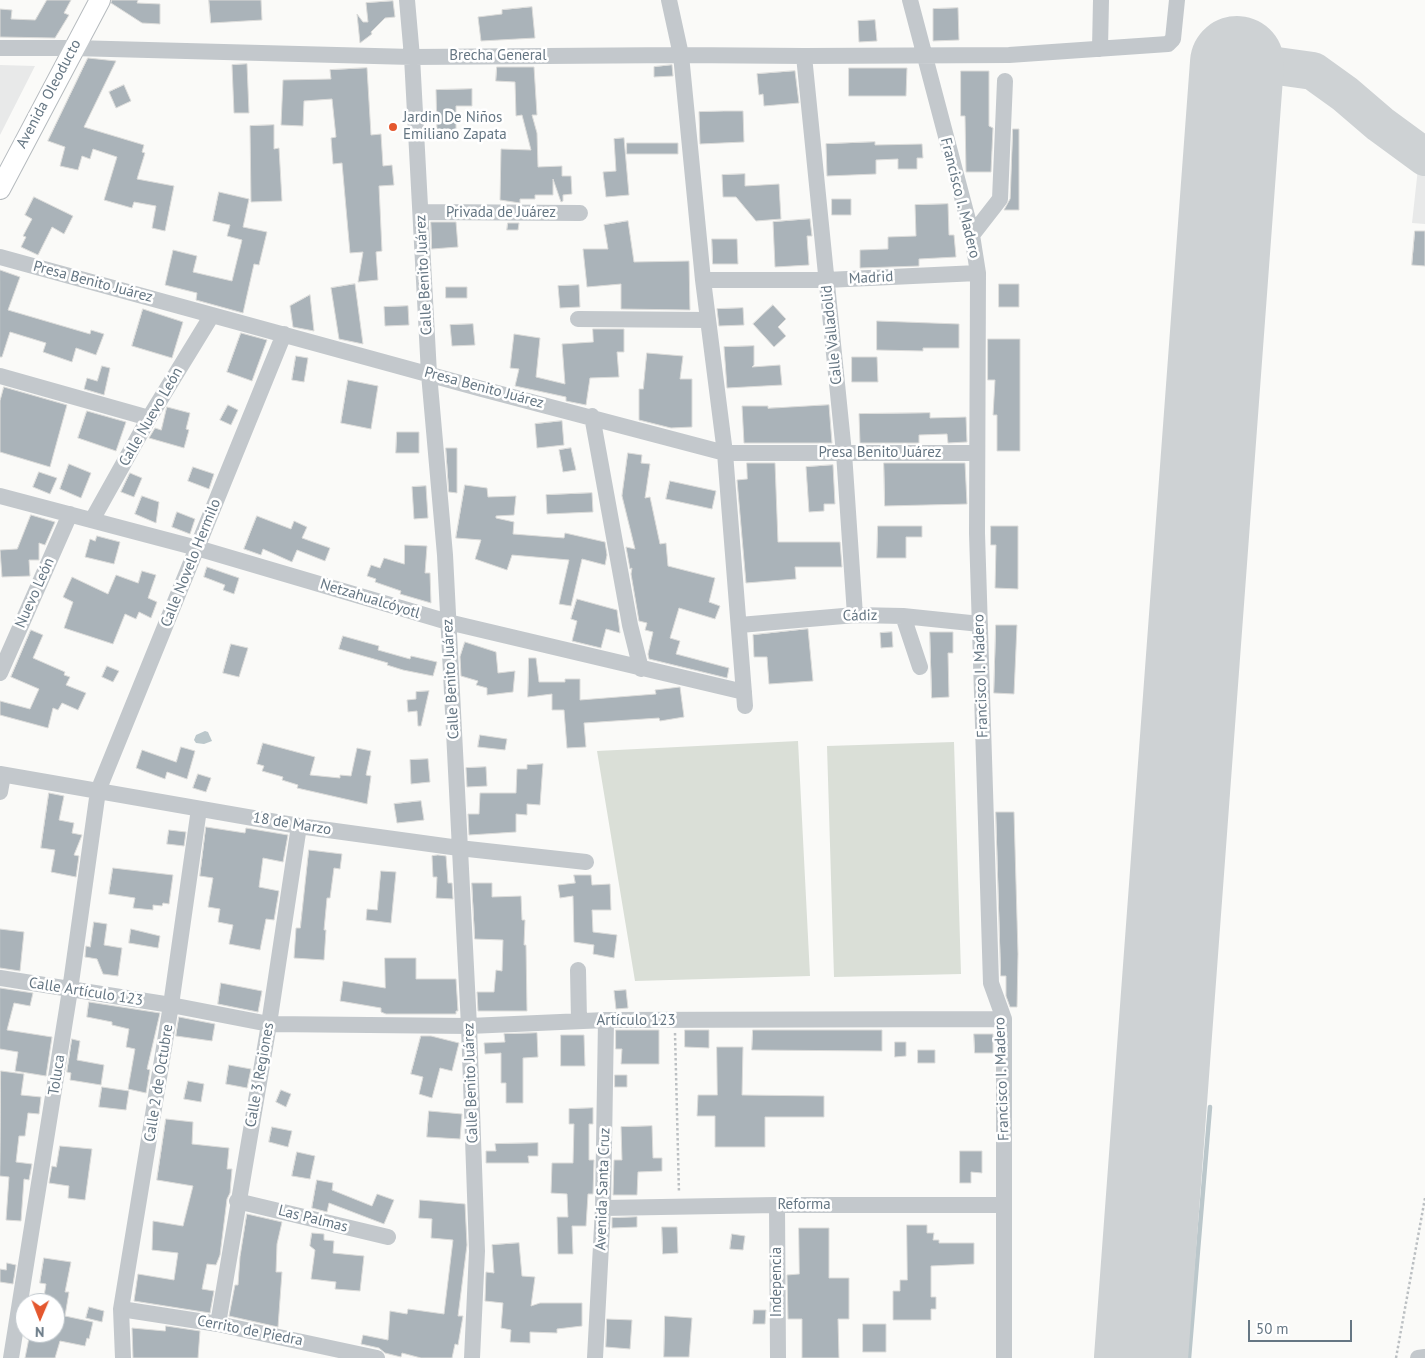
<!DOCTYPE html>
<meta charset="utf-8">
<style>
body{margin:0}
#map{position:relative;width:1425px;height:1358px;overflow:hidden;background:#fafaf8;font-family:"PT Sans",sans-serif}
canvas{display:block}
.north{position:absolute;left:15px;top:1293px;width:50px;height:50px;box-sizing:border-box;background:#fff;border:1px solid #c1c8cd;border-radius:50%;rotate:181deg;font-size:14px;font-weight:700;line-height:20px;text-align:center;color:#657683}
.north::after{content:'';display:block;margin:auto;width:18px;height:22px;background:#e4572e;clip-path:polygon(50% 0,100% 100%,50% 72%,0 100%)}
.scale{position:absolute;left:1248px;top:1320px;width:104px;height:22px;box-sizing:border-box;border:2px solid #657683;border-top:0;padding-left:6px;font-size:15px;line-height:18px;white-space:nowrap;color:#657683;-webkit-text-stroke:4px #fff;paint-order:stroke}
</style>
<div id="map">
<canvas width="1425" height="1358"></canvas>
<div class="north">N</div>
<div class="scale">50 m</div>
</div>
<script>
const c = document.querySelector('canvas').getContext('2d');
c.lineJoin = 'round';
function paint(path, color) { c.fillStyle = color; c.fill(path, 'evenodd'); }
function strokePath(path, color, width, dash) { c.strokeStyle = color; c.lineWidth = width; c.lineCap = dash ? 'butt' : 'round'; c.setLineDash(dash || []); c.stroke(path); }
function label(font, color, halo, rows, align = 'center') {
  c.font = font + ' "PT Sans",sans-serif'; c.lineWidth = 5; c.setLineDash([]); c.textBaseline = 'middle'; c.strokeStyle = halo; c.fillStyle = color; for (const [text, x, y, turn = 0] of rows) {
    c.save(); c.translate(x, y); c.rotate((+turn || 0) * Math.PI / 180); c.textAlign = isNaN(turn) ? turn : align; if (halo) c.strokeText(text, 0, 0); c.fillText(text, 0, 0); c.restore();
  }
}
paint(new Path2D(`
 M0,65L35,66L0,135Z
 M1420,150L1425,151V224L1412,223Z`), '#e8e9e9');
paint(new Path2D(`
 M798,741L810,976L635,981L597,751Z
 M954,742L961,974L834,977L827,746Z`), '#dadfd7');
paint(new Path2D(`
 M205,731L208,732L212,741L204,744L196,743L194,740L196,735Z`), '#bbc7cb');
strokePath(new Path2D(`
 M1189,1358L1210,1107`), '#bbc7cb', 4.5);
strokePath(new Path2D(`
 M1236,79L1249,70L1270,65L1313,71L1345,94L1380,124L1425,157`), '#ced2d4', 38);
strokePath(new Path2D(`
 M1141,1358L1237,63`), '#ced2d4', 94);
const building = new Path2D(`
 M47,0H71L64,13L69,15L55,38L0,37V9L12,10L11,19L35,20Z
 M112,0H138L137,3L160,4V24L142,23L111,3Z
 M209,0H261L262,20L211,23Z
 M393,1L395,17L385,18L371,32L372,34L360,43L357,14L363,22H368L366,3Z
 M532,7L535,38L481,41L478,17L502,14V10Z
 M958,8L959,40L933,41V9Z
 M875,20L877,41L859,42L858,21Z
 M88,58L116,61L84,127L144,145L142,152L145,153L137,179L174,186L165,231L152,228L156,206L134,202L132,208L104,200L117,157L93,149L90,159L82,156L78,170L60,166L65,147L48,141Z
 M247,64L249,113H234L232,65Z
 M672,65L673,76L654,77V67Z
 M497,67H534L537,115H532L537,133L538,167L562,166V176H571L572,194L563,195V201L561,202L553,179V195H535V199H520V203L500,200L501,149L531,150L522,115L516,116L515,82L496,81Z
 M367,68L371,135L381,134L383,166L392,165L394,185L379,186L382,251L376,252L378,280L358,282L363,252L350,253L342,163L333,164L331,138L336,137L332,99L304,101L303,126L281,125L283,80L331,79L330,70Z
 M849,68H907L906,96H849Z
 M795,71L799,103L764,106L763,94L759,95L757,74Z
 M961,71H989V126L993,128L991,172H966L965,116H961Z
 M124,85L131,101L116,108L109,92Z
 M472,89V106H456V132L437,133L436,90Z
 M724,111H743L744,142L700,144L699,112Z
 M274,125V149L279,148L282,201L251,202L250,126Z
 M1013,129H1019V210H1004L1010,199Z
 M624,138L629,195L606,197L603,172L616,171L614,139Z
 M875,142V145L922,144L923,158H917V169H898V159L876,160V174L827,176L826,144Z
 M627,143H678V154H627Z
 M745,174V186L779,184L781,219L756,221L736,197H723L722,175Z
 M219,192L249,199L243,227L267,232L259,265L254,264L243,313L196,300L197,293L165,285L173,250L197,256L193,272L232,281L242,240L227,236L230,225L213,221Z
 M34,197L73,216L64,234L52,227L38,255L21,247L26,237L23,236L32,219L25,215Z
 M832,199H851V215H832Z
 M948,204L949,235H954L956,257L919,259V266L860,268V250L888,249V237L916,236L915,205Z
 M810,219L812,236H807L809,265L775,267L773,222Z
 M628,221L634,262L689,261L690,310L621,309V284L587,287L583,249H608L604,225Z
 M431,222H456L458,247L432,249Z
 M508,223H519L518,230H507Z
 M1415,231H1425V266L1412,265Z
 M712,239H737L738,264H713Z
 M0,270L20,277L8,310L90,334L91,330L104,334L96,355L76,348L72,362L43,352L46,343L10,332L2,357H0Z
 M355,284L363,344L339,339L331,288Z
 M999,284H1019V307H999Z
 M579,285L580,307L560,308L558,286Z
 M446,287H467V298H446Z
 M310,295L314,331L293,327L290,306Z
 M773,305L786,319L778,327L786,336L774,347L753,324Z
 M408,306L409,325L385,326L384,307Z
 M743,308L744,325L719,326L717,309Z
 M143,309L183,322L172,358L132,346Z
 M877,321L959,324V348H923V351L877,350Z
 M473,324L475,345L452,346L450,325Z
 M593,329H624V352H617L619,377L590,378L586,405L566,401V397L515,386L519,369L510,368L514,334L540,338L536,377L565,384L562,344L593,342Z
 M241,333L267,340L252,381L227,372Z
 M988,339H1020V451H997V415H993L995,380H988Z
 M754,346V365L752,367L780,365L782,385L727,388L724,347Z
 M647,353L683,356L680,379H692V427L671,428L639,420V389H643Z
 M296,356L308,358L304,382L292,380Z
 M852,357H877L878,382H852Z
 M102,366L110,368L104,395L84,389L87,378L97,381Z
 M348,380L378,386L371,429L341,423Z
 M4,387L67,405L50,467L0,452V401Z
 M228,405L238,410L231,425L220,420Z
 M829,405L832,443H744L742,406H768V408Z
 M167,407L190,413L186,429L189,430L184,448L149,438L155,428L161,430Z
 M87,411L126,422L116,451L78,438Z
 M930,413V418L966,417L967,442L948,443L947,434L919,435V443H860L859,414Z
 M562,421L564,445L537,448L535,424Z
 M397,432H419V453H396Z
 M446,448H457V493L449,492Z
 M571,448L576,470L563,472L559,450Z
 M628,453L642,455L641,463L650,464L645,498L650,497L660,544L666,543L668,566L715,578L709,602L720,606L715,619L679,608L670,638L680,641L676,654L729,668L727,678L649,659L648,654L653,632L645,630L647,623L639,621L631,574L632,568L630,569L626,547L635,549L622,496Z
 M747,463H775L778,542H840L842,567H795L796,579L746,583L737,480L747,479Z
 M884,463H965L967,504L885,506Z
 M69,464L91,473L81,498L60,489Z
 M833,465L835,504H824V511L809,512L806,467Z
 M193,467L214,474L209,489L188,481Z
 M39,472L57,478L50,494L33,487Z
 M130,473L142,478L134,497L121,492Z
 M670,481L716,491L712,509L666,499Z
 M465,485L487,488L488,497L516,496L514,515L496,516V518L514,522L513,534L564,538L565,533L605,542L607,555L605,565L582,559L571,606L559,604L569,560L512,555L507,570L475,559L481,540L456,538Z
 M426,486L428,518L414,519L412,487Z
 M592,493L593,512L547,514L546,495Z
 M142,496L159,502L156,523L135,514Z
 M177,512L195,519L190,534L172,527Z
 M31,515L55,522L45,545L39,543V560H29L30,576L2,577L0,550L17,549Z
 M257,516L291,529L294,521L307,527L302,538L330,548L325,561L297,550L292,562L263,549L261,555L244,549Z
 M878,526H922V537H906V558H877Z
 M991,526H1018V589L995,588L996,545H991Z
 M97,536L120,542L114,564L85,557L90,539L95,541Z
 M405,545L427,546L425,573H430L431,603L400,594L401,591L375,582L376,579L367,576L371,565L380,568L384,558L404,564Z
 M207,567L239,578L234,594L223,590L225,585L204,577Z
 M142,571L156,575L148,598L157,602L151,618L139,612L136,619L125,614L113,644L64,628L73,602L63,597L72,577L108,594L116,575L138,583Z
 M577,599L617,610L620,633L606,629L601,648L572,641L577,621L571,619Z
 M996,625H1017L1014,694L994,693Z
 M808,629L813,681L769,684L767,657H754L753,635Z
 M31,630L43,635L33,658L65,672L64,675L70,677L66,685L86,693L78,710L62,703L58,710L53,708L48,728L0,715V701L30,709L39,689L11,677Z
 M892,632L893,647L881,648L880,633Z
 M930,632H953V653H948L949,697L932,698Z
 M343,636L379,646L378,650L410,659L411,656L437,662L433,676L403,670L387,665L388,663L339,649Z
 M465,642L496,652L498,673L515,671L513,692L487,695V688L476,685L478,681L461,676L460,657Z
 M231,644L248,648L239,677L223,673Z
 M529,658H536L539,682H565V679H580V700L656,694L655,690L680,687L684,717L660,721L659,718L584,723L586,747L567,748L564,710H552V694L528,697Z
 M107,666L119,671L113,682L102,677Z
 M429,691L421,726H418L417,711L408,712L407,700L416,699V692Z
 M480,735L507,739L505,750L478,747Z
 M263,743L315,757L310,775L340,778V775L351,776L357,748L371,751L366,775L371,776L367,804L297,788L298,785L282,780L283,777L262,771L264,766L257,764Z
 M181,747L195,751L187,779L167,772L165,779L136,768L142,750L176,762Z
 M428,759L430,782L411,784L410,760Z
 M543,764L540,805L527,804V815L516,814V832L469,835L468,814H479L480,793H516L517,769H527V765Z
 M486,767L487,786L467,787L466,768Z
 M198,774L211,778L206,792L193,788Z
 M49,793L64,796L59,820L74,823L72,833L82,835L74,855L79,856L76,877L51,872L55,850L41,848Z
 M421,801L424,820L397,823L394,804Z
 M996,812H1014L1018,954L1017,1007H1010L1006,996V976H1001Z
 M206,827L245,833L246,828L288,835L283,862L263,858L259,887L279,891L274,920L266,919L260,950L229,944L233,925L218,922L220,909L208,907L213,878L200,876Z
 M169,830L186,832L184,846L167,844Z
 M309,850L342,854L340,869L334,868L330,898H327L324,930H326L324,960L294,958L296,928H300Z
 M438,855L446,856L448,883H452L453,899L436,898L437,877H433L432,856Z
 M113,868L173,875L169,904L163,903L162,906L153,905V910L133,908L135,898L109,894Z
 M381,871L396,872L391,923L366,920L367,909L377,910Z
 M574,875H591L592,885L610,884L611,910H592L593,932L617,935L614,958L593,954L594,945L574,942L573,896L560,898L558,885L575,883Z
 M472,883H492V897L521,896L522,920H525L524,945H526L527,1011H478L477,992H494L496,970L502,971L503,940L475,939Z
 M94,922L107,924L104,945L122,948L118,976L103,974L97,959L85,957L86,946L90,947Z
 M0,929L24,932L20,971L0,968Z
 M131,929L160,936L158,948L129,943Z
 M385,958H416V979H456L458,1011H456V1014H386L381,1012V1008L340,1001L343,981L385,988Z
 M221,983L262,991L258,1012L218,1004Z
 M0,988L33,993L30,1006L14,1003L7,1030L52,1037L46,1076L15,1071L18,1052L0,1049Z
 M626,990L628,1008L616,1009L614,991Z
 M89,1002L160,1013L147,1069L150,1070L146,1093L128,1089L135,1049L126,1047L129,1029L112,1025V1022L87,1017Z
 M179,1017L215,1024L212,1041L176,1036Z
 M616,1030H659V1064H621L622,1049H616Z
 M685,1030H709V1048L685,1047Z
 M753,1030H882V1051L752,1050Z
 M537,1033L538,1057L523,1058V1103H506V1083H501V1053L485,1054L484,1043L505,1042L504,1034Z
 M974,1034H993V1053H975Z
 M561,1035H584L585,1066H561Z
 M421,1036H431L459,1043L452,1071L440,1068L432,1098L419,1094L423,1077L411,1074Z
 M72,1039L80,1041L77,1060L104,1065L101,1085L70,1080L71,1073L67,1072Z
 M895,1042H906V1056L895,1057Z
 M717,1047H743L742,1095L824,1096V1117H765V1147H715V1116H697L698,1095H717Z
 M918,1050H935V1063H918Z
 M229,1065L251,1069L247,1088L226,1084Z
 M1,1071L24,1074L21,1095L41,1097L39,1114L28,1113L25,1136H19L16,1162L32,1164L29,1180L24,1179L21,1221L6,1220L9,1177L0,1176Z
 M615,1075H627V1087H615Z
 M188,1081L204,1084L201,1102L184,1099Z
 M102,1087L129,1091L126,1110L99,1107Z
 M281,1090L291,1094L286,1107L276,1102Z
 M593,1108V1124H589V1160H594L593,1194H588L586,1226H572L573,1254H558L557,1217H568L567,1194L551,1193L552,1163H573L574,1124H569V1109Z
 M429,1111L462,1114L460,1139L427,1137Z
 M166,1119L193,1122L192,1144L229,1148L227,1169H232L230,1193L227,1199L220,1255L216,1265L207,1264L202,1289L214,1291L210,1313L134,1301L138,1274L174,1280L178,1253L152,1250L153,1221L183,1226L193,1186L157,1180Z
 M652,1126L653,1158H662V1171L638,1172L637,1195H613L614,1160H622L621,1127Z
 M272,1127L292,1131L288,1147L269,1142Z
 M538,1143V1156H528L529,1163H486V1151H496L495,1144Z
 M60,1146L92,1149L85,1200L68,1198L69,1186L49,1183L52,1166L56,1167Z
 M960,1151H982V1173L971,1172V1183H960Z
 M297,1152L315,1156L310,1179L292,1176Z
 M317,1180L333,1183L332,1190L372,1206L377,1194L394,1200L384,1224L329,1203L327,1212L312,1208Z
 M420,1200L465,1204L467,1245L458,1316H463L458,1345L455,1344L452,1358H421L402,1353L401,1357L385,1353L379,1348L361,1344L363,1335L388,1340L390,1311L407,1314L408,1309L444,1314L453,1240L431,1238L432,1219L419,1218Z
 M247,1214L282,1222L277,1244L276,1272H282L278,1327L229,1316L235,1285H238L240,1257Z
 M637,1217V1227L612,1228V1218Z
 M907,1225H927V1233H934L933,1240H939V1243H974V1264L931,1266V1297H936V1309H931V1320H893V1291H900V1280H907Z
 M662,1227H677L678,1253L663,1254Z
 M799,1228H829V1278H849V1319H838L839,1358H802V1319H788L787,1275L799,1274Z
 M312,1233L324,1234V1240L334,1241L333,1253L364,1256L360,1291L335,1289L336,1282L311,1279L315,1250L310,1246Z
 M732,1234L745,1236L743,1250L730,1249Z
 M519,1243L522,1276L535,1277L531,1306L540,1303H582V1326L557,1329V1333L530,1332V1343L510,1342L511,1330L501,1328L503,1303L485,1301L486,1272L494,1273L492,1245Z
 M44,1258L71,1262L65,1292H69L65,1316L93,1322L89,1339L87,1338L85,1346L60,1341L55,1358H25L30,1333H55V1303H43L46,1284L40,1283Z
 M7,1263L16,1265L13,1284L0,1282V1269L6,1270Z
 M89,1307L104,1311L102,1322L86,1318Z
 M754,1310H766L765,1324H753Z
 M665,1316L692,1318L689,1357H664Z
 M607,1319L632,1320L630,1349L606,1347Z
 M863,1324H886V1352H863Z
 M166,1326L200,1331L198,1358H133L132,1328L165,1331Z`);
paint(building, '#aab3b9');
strokePath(building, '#dcdcda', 1);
const major = new Path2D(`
 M0,189L100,0`);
strokePath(major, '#b5babe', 22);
strokePath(new Path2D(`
 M675,1033L679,1193
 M1396,1358L1425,1198`), '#bbbfc2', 2.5, [2.5, 2.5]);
strokePath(new Path2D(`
 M407,0L412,57L429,374L445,555L469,1026L477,1251L472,1358
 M669,0L681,55L703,280L725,453L745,706
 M910,0L972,235L978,273L977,533L991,983L1004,1019V1358
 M0,48H73L412,57L681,55L804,56L1009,55L1168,44L1173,39L1177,0
 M1100,49L1101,0
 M804,56L844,453L855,615
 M421,212L580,213
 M972,235L1000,199L1005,81
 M0,257L482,389L725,453H977
 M703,280H826L978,273
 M578,319L708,320
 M0,376L149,418
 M592,416L630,625L641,669
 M0,496L197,548L448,622L744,692
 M92,520L149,418L212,315
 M903,616L920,667
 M740,625L855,615L903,616L980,624
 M0,673L70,514
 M0,774L299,826L459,848L586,862
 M0,792L3,775
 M578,970L579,1021
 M0,978L171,1005L269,1024L469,1026L606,1020L1004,1019
 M237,1201L388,1237
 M777,1205L778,1358
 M603,1208L777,1205H1004
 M121,1309L218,1324L377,1358
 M218,1324L269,1024L299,826
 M11,1358L70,990L98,791L284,334
 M123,1358L121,1309L171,1005L199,809
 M595,1358L603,1208L606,1020
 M1418,1358L1425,1357`), '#c3c8cc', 16);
strokePath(major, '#fff', 20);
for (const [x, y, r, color] of [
 [393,127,5,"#e4572e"]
]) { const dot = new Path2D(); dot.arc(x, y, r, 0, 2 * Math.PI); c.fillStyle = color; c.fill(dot); strokePath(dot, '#fff', 2); }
label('15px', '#657683', '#fff', [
 ["Brecha General",498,56],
 ["Avenida Oleoducto",49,94,-62],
 ["Francisco I. Madero",960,198,76],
 ["Privada de Juárez",501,213],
 ["Calle Benito Juárez",424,275,-93],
 ["Madrid",871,278,-3],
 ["Presa Benito Juárez",93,282,15],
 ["Calle Valladolid",832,335,-96],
 ["Presa Benito Juárez",484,388,15],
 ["Calle Nuevo León",151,417,-60],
 ["Presa Benito Juárez",880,453],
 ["Calle Novelo Hermilo",191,563,-68],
 ["Nuevo León",35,593,-66],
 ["Netzahualcóyotl",370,599,17],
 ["Cádiz",860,616,-1],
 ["Francisco I. Madero",981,676,-92],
 ["Calle Benito Juárez",451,679,-93],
 ["18 de Marzo",292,824,9],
 ["Calle Artículo 123",86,992,9],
 ["Artículo 123",636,1021],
 ["Toluca",57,1075,-81],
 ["Calle 3 Regiones",260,1075,-80],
 ["Francisco I. Madero",1002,1079,-92],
 ["Calle 2 de Octubre",159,1083,-81],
 ["Calle Benito Juárez",471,1083,-92],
 ["Avenida Santa Cruz",603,1189,-88],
 ["Reforma",804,1205],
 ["Las Palmas",313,1219,14],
 ["Indepencia",777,1282,-90],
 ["Cerrito de Piedra",250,1331,11]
]);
label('15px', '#657683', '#fff', [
 ["Jardin De Niños",403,118],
 ["Emiliano Zapata",403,135]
], 'left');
</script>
